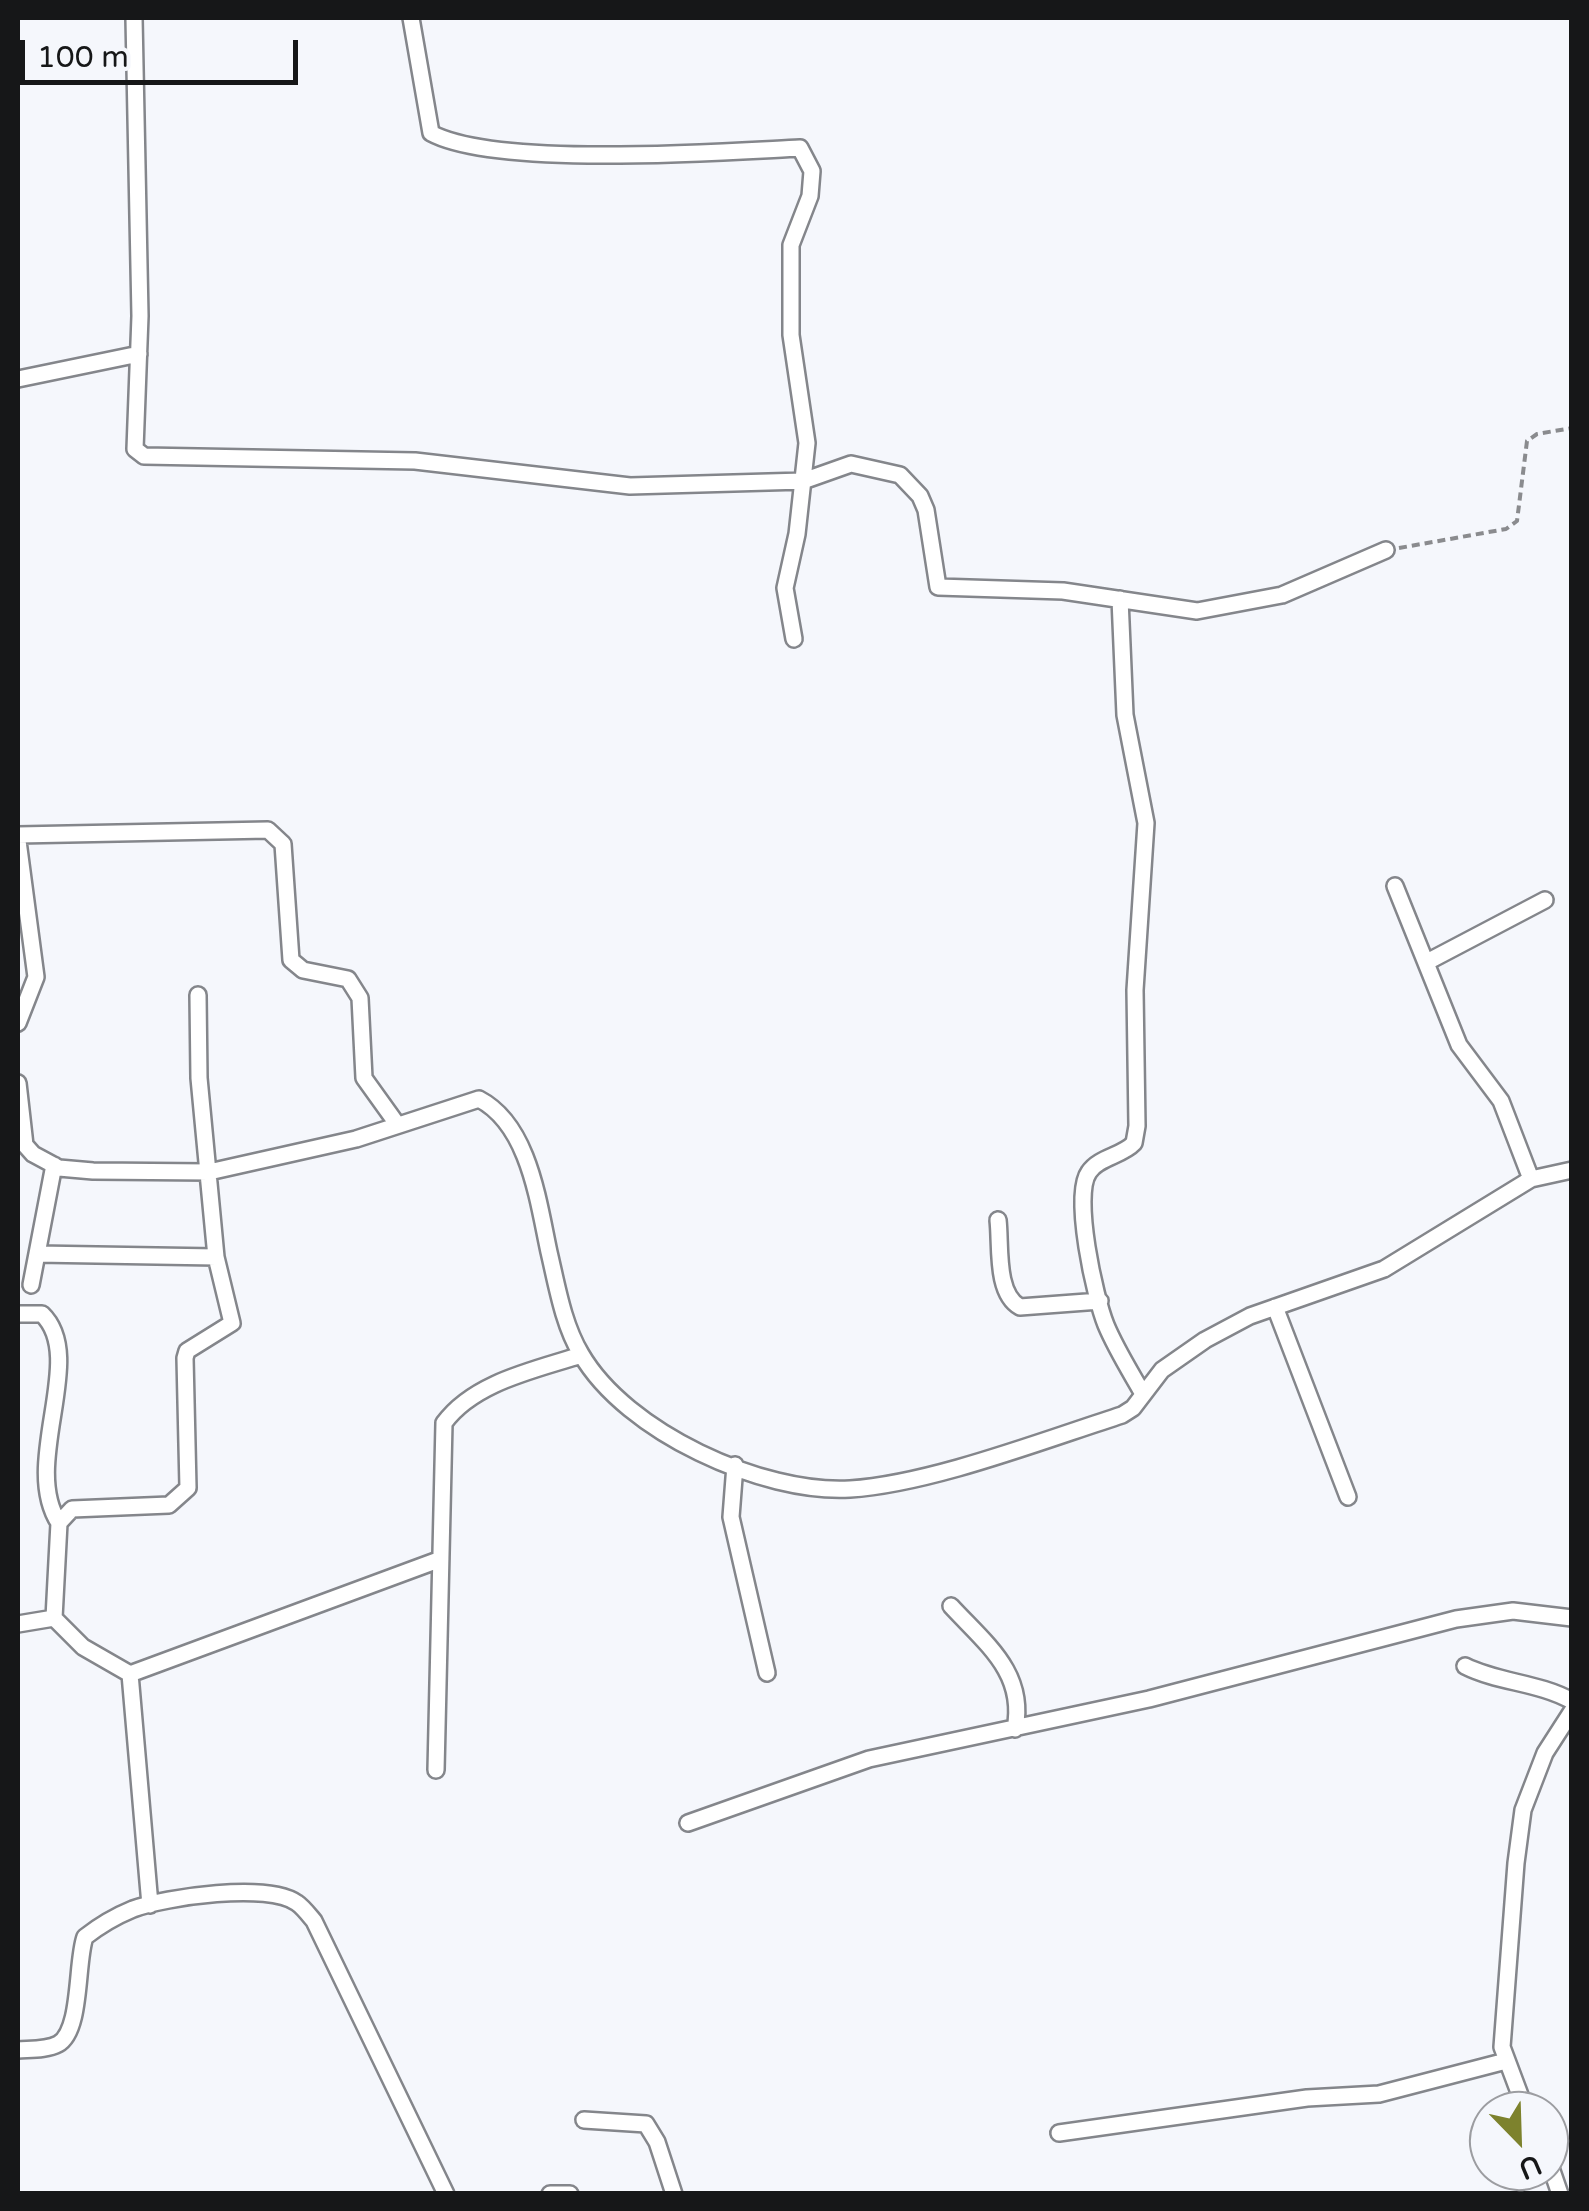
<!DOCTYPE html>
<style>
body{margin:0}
#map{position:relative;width:1589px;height:2211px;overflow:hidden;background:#f5f7fc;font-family:"Varela Round",sans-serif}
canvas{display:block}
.frame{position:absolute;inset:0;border:20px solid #161718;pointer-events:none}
.north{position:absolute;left:1469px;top:2091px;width:100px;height:100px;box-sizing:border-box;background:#f5f7fc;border:2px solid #9c9da1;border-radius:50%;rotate:157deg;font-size:28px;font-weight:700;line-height:40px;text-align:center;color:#161718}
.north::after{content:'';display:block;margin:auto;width:35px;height:45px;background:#7d822d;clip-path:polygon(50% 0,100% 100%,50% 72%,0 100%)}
.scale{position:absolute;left:20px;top:40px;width:278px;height:45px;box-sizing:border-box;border:5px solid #161718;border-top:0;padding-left:12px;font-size:30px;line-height:35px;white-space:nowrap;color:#161718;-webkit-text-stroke:8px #f5f7fc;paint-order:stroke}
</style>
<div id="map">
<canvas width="1589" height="2211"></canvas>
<div class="frame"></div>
<div class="north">U</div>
<div class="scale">100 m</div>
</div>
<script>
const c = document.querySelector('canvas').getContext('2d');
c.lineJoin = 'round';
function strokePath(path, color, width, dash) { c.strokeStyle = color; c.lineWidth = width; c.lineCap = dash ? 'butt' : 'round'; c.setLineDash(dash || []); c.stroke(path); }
const minor = new Path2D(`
 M134,18L140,316L135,449L144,456L415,461L630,486L803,481L851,464L900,475L920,496L926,510L938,587L1063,591L1197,611L1282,595L1386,550
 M411,18L431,133C496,168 718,152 800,148L812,171L810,196L791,245V335L807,443L797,534L785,588L794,639
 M18,379L139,354
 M1120,599L1125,715L1146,823L1135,990L1137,1126L1134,1143C1122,1156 1099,1157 1089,1172C1072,1195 1095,1298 1106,1325C1116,1349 1130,1371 1143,1394
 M18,835L268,830L283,844L291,960L303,970L348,979L360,998L364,1078L397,1124
 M18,841L36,977L18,1023
 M1395,886L1459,1045L1501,1101L1531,1179
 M1427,962L1545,900
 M198,995L199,1078L216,1257
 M18,1083L25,1145L33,1154L59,1168L93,1171L209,1172L356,1139L479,1099C529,1125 538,1201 549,1252C557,1286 563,1324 581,1354C626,1432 762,1494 850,1489C930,1484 1044,1440 1122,1415L1133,1408L1162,1370L1205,1340L1250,1316L1384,1269L1531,1179L1572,1170
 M998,1220C1001,1245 995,1293 1020,1307L1100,1301
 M31,1285L54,1165
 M1275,1307L1348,1497
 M18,1314H42C88,1358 20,1463 59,1523
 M735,1465L731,1517L767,1673
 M951,1606C986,1644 1026,1673 1015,1729
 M54,1618L83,1647L130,1674
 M18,1624L54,1618L59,1523L72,1509L169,1505L188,1488L185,1358L187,1351L232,1323L216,1257L37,1254
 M1465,1666C1499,1683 1538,1682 1572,1701
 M436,1770L444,1423C474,1382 535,1370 581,1355
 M688,1823L869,1759L1149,1699L1456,1619L1513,1611L1572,1618
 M150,1905L130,1674L441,1559
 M18,2050C29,2049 47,2050 58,2044C82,2031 76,1961 85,1937C99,1926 116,1916 133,1909C166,1897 268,1882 297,1903C303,1907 309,1915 314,1921L446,2194
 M1526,2111L1502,2047L1516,1863L1523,1810L1545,1753L1572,1711
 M584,2120L646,2124L657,2142L674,2194
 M1059,2133L1307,2098L1379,2094L1506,2061
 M1549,2162L1560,2194
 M550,2194H570`);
strokePath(minor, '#84868b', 20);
strokePath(new Path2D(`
 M1399,548L1506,529L1517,521L1527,441L1537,434L1572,428`), '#8a8b8e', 4, [8, 5]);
strokePath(minor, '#fff', 15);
</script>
